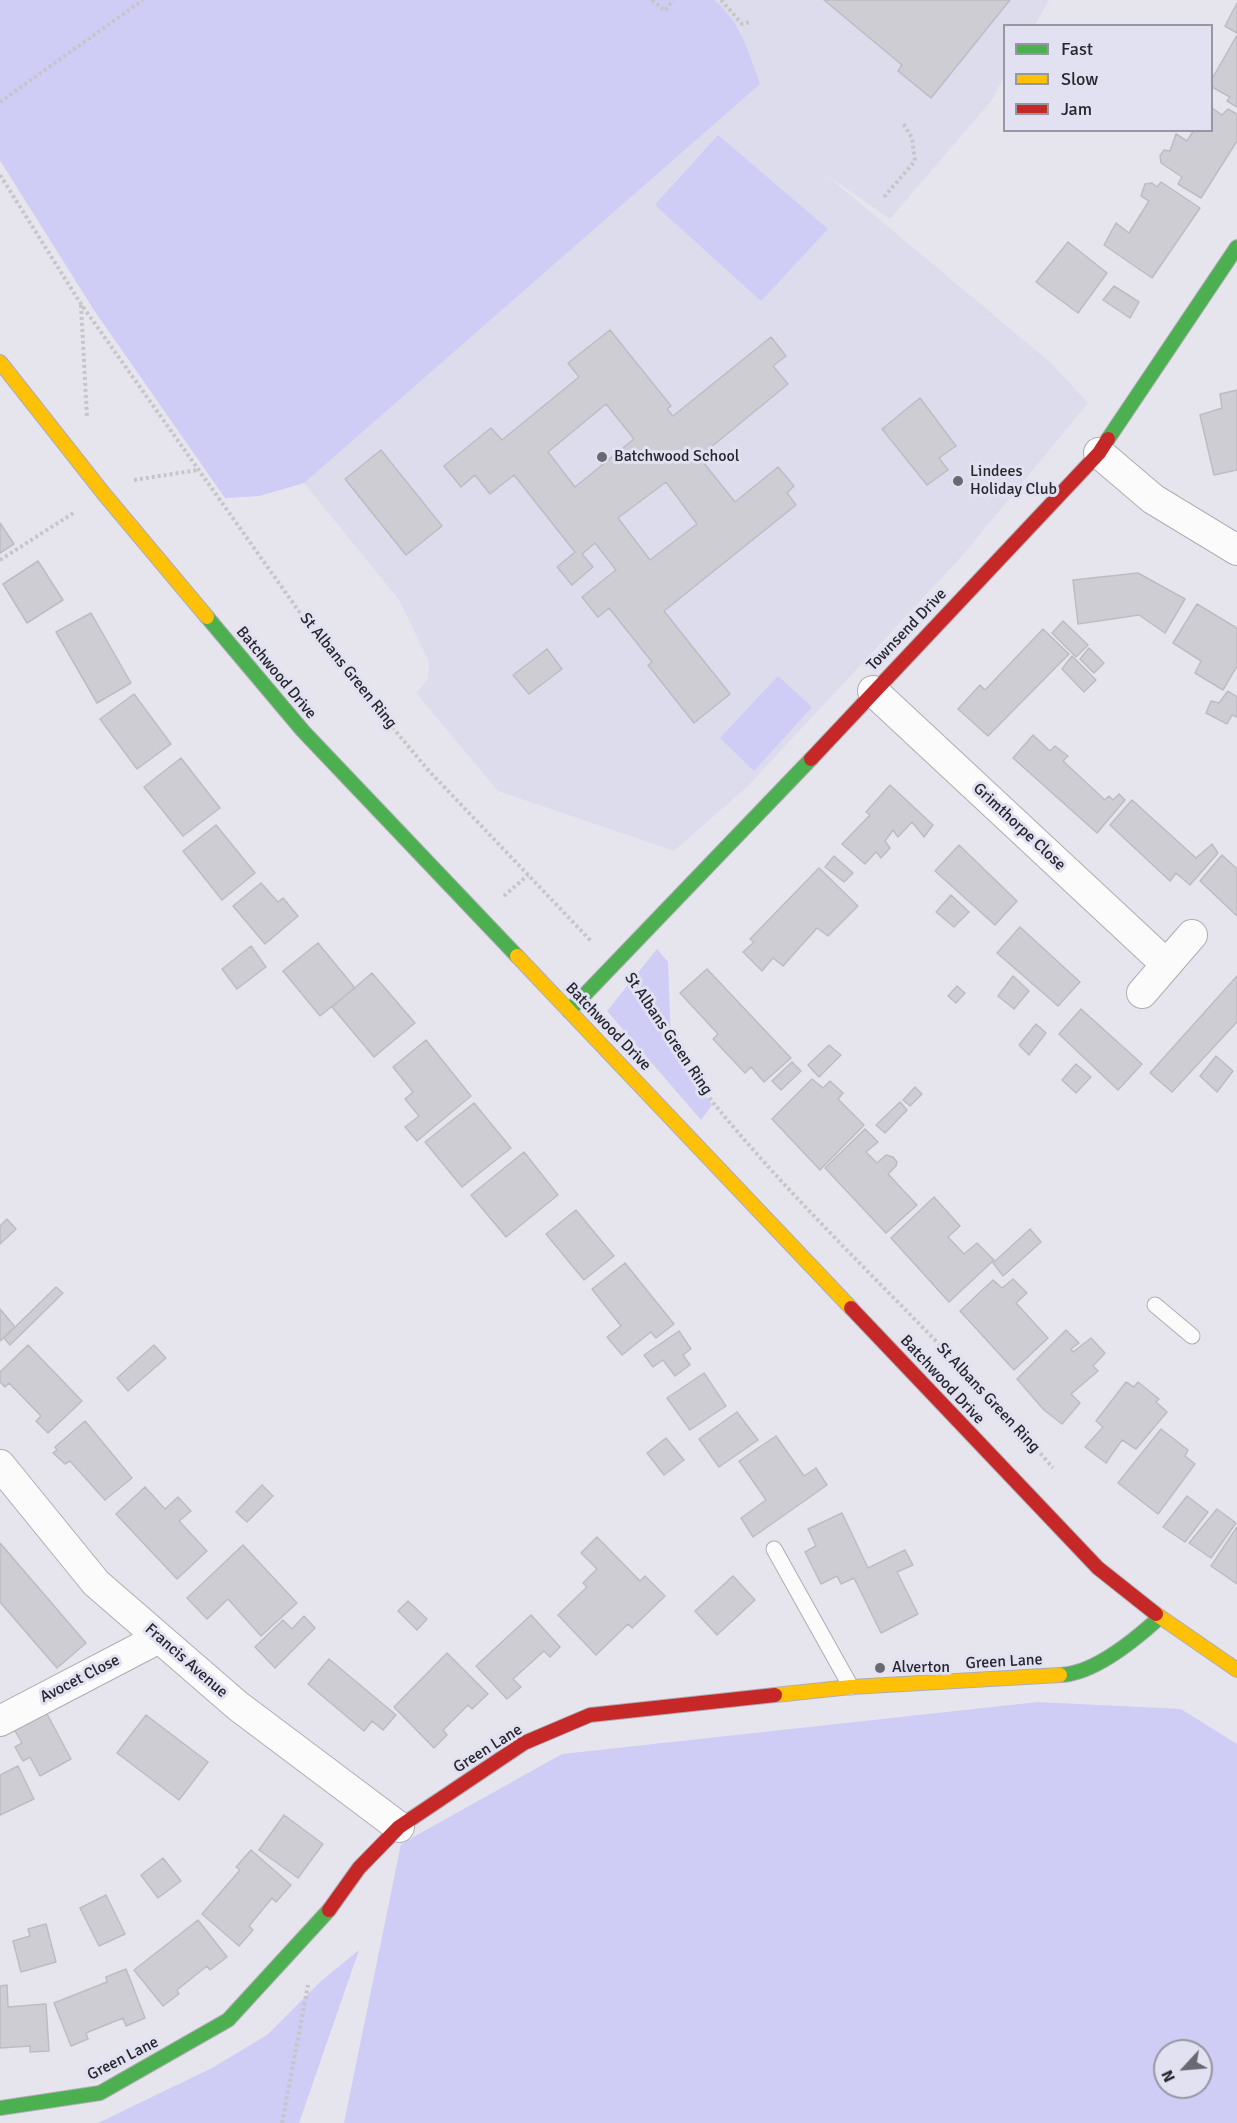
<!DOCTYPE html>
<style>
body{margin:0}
#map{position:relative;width:1237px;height:2123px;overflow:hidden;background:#e6e5ee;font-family:Signika,sans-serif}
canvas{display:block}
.legend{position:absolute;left:1003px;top:24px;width:210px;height:108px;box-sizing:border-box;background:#e2e1f2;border:2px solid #9796a3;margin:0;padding:8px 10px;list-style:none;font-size:18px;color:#27262d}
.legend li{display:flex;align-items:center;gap:12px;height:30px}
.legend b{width:30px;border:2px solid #9796a3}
.north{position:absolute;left:1153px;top:2039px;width:60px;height:60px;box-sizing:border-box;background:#e2e1f2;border:2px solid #9796a3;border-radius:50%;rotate:244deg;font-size:16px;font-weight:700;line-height:24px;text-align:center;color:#27262d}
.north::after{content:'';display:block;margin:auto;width:21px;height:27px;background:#6a6971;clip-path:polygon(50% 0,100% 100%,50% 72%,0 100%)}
</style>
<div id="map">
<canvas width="1237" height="2123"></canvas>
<ul class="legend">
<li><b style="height:8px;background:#4caf50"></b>Fast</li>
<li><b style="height:8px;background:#ffc107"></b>Slow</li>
<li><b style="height:8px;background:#c62828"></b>Jam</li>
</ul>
<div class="north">N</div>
</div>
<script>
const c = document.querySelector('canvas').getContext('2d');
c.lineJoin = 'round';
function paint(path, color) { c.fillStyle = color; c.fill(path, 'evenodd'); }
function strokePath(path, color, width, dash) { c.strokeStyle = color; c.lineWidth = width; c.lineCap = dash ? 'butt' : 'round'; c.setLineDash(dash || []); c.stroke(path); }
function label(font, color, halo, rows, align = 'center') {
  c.font = font + ' Signika,sans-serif'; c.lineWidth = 6; c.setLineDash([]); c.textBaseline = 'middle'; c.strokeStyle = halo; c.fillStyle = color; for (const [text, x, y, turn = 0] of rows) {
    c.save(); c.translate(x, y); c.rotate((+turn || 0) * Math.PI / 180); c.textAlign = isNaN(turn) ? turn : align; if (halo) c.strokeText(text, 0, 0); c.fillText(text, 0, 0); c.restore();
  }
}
paint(new Path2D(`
 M0,0H1049L1035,25L1004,26V77L992,100L890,219L825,174L1051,363L1088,403L962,556L747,787L674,851L498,791L416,693L428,679L429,662L399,600L304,483L259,496L225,498L94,310L0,161Z`), '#dddced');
paint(new Path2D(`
 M0,0H714C741,23 748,51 760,84L304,483L259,496L225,498L94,310L0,160Z
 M718,135L828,229L761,301L655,205Z
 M778,676L812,707L754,771L720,738Z
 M657,949L668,962L671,1043L712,1105L701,1120L607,1011Z
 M1038,1702L1181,1709L1237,1744V2123H344L401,1844L562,1754ZM1165,2051H1201V2087H1165Z
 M359,1950L299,2123H98L212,2068L267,2035L320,1982Z`), '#cfccf5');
const building = new Path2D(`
 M824,0H1010L931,98L898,71L902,65Z
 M1237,3V33L1225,26Z
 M1237,35V107L1227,101L1230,97L1212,87V79Z
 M1212,108L1222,115L1228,109L1237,114V141L1201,198L1178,184L1182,177L1161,163L1160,156L1164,150L1170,151L1176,134L1187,141L1194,130H1212Z
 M1161,182L1200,208L1152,278L1104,245L1116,223L1129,233L1149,201L1141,196L1145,184L1152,183L1157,187Z
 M1068,242L1107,273L1078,313L1036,282Z
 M1114,286L1139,302L1130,318L1103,300Z
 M610,330L671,406L667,409L673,416L771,337L786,356L773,366L788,384L699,457L735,502L778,467L794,486L787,493L796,505L664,611L730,694L694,723L648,665L652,662L609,608L598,617L582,597L616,570L595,543L582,554L593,567L572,585L557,567L575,552L514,475L490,494L475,475L461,487L444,466L491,428L502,440L579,377L568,363ZM606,404L634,439L575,487L548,452ZM666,482L697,524L650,560L618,518Z
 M1237,390V470L1214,475L1200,415L1222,408L1220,394Z
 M920,398L956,446L939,458L948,470L927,485L882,429Z
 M381,450L442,526L406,555L345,479Z
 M0,523L14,544L0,553Z
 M38,561L63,600L27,623L3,584Z
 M1138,573L1185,599L1165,633L1139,615L1078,624L1073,580Z
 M1197,604L1237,628V666L1223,690L1195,673L1201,661L1173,643Z
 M91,613L131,683L97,703L56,632Z
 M1063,621L1088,645L1076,657L1052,633Z
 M1043,629L1069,654L988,736L958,709L980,685L985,690Z
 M1089,648L1104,663L1094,673L1080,659Z
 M547,649L562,669L529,694L513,675Z
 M1072,656L1096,680L1084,692L1062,669Z
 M1228,691L1237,697V717L1232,715L1227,724L1206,713L1211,701L1219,703Z
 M134,694L171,744L137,769L100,719Z
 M1033,735L1050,751L1055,746L1068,756L1063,761L1105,800L1109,796L1113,800L1119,794L1125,800L1097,833L1013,758Z
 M181,758L220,808L183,836L144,787Z
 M890,785L933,825L924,837L912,822L898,837L893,830L885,841L890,848L881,858L876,852L865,864L842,844L870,815L866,812Z
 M1132,800L1196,858L1212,844L1218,853L1190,885L1176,873L1170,881L1110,825Z
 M216,825L255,873L222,900L183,851Z
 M959,845L1017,901L995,925L935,871Z
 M1222,855L1237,869V916L1200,881Z
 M834,856L853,873L844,882L825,867Z
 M819,868L858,906L828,936L817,928L783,966L773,958L762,971L743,952L754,942L750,939Z
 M261,883L278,902L283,898L298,916L265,944L233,906Z
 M951,895L969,912L954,927L936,912Z
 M1020,927L1080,982L1058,1006L997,953Z
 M318,943L355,988L320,1016L283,971Z
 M251,946L266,967L237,989L222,969Z
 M707,969L791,1058L764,1082L751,1067L745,1073L713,1039L718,1034L680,993Z
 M372,973L415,1023L374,1057L332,1007Z
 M1013,976L1029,991L1014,1009L998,996Z
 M1237,976V1022L1172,1092L1150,1073Z
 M957,986L965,993L956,1003L948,996Z
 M1081,1009L1142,1064L1118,1090L1059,1034Z
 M1036,1024L1046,1033L1029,1055L1019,1045Z
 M426,1040L471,1096L417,1141L405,1127L419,1116L405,1099L413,1092L393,1067Z
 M829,1045L841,1055L819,1077L808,1065Z
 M1216,1056L1233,1071L1217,1092L1200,1076Z
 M792,1062L801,1071L781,1090L772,1081Z
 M1076,1064L1091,1077L1076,1093L1062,1080Z
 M812,1079L823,1088L830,1081L843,1093L838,1099L864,1125L820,1170L772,1119Z
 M915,1087L922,1094L910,1106L903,1100Z
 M900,1102L907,1110L885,1133L876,1125Z
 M474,1103L511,1148L462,1187L425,1142Z
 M865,1129L878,1142L866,1152L877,1163L886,1155L893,1157L897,1162L896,1166L888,1174L917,1205L886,1233L825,1168Z
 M524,1152L558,1195L506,1237L471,1195Z
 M934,1197L960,1226L948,1237L964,1254L977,1243L994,1260L949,1302L891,1238Z
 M576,1210L614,1256L584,1280L546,1234Z
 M7,1219L16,1229L0,1244V1226Z
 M1030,1229L1041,1242L1003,1276L993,1263Z
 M625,1263L674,1324L656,1338L651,1332L622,1355L607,1337L621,1326L592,1289Z
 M1013,1279L1027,1293L1016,1303L1048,1338L1014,1370L960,1311L993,1280L1002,1288Z
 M56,1287L63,1293L10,1345L4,1338Z
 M0,1309L15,1327L0,1341Z
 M1066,1330L1079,1343L1071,1349L1073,1352L1091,1338L1105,1353L1093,1366L1098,1371L1071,1394L1080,1403L1062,1424L1044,1410L1017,1379Z
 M679,1331L691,1349L683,1355L690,1365L675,1376L663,1360L653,1367L644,1355Z
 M28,1345L82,1401L48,1433L36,1421L41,1416L9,1383L5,1387L0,1382V1372Z
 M154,1345L166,1358L128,1391L117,1378Z
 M704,1373L726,1406L690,1430L667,1398Z
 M1126,1382L1134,1387L1138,1382L1159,1399L1156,1402L1167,1412L1136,1449L1122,1440L1106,1463L1085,1447L1103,1427L1096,1421Z
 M737,1412L758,1440L719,1467L699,1439Z
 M85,1421L132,1478L105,1500L70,1461L65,1464L53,1453L57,1450L55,1447Z
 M1161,1429L1188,1450L1185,1456L1195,1464L1158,1514L1118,1483Z
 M776,1436L804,1476L816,1468L827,1485L753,1537L741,1518L766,1500L739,1461Z
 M666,1438L684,1460L664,1475L647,1453Z
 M262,1485L273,1496L247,1522L236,1512Z
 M145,1487L165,1509L178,1497L191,1511L179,1521L207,1551L177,1579L116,1514Z
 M1187,1496L1208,1512L1185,1542L1163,1527Z
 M1217,1509L1236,1523L1211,1558L1189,1543Z
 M842,1513L868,1568L905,1550L913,1565L897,1572L918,1614L881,1633L854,1578L841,1584L837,1576L821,1584L805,1552L816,1546L808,1529Z
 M1237,1527V1584L1211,1566Z
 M597,1537L640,1581L645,1576L665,1596L632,1628L628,1624L596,1655L558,1615L587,1587L583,1583L597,1569L581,1553Z
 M0,1543L86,1643L57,1668L0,1602Z
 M243,1545L297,1603L261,1636L228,1599L207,1619L187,1598Z
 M733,1576L755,1600L717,1635L695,1611Z
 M408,1601L427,1619L417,1630L398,1611Z
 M531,1615L560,1647L550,1657L544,1651L513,1679L521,1687L507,1699L476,1666Z
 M304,1616L315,1628L275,1668L255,1647L283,1620L292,1629Z
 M447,1653L488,1694L472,1709L468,1705L443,1730L447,1735L434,1748L394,1707Z
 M329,1659L396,1715L383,1730L372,1721L364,1731L308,1684Z
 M46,1712L71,1759L40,1776L30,1757L23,1761L15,1747L22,1743L14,1729Z
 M146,1715L208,1762L179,1800L117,1753Z
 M18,1766L34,1799L0,1815V1775Z
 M284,1815L323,1844L298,1878L259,1850Z
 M251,1850L291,1885L276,1902L272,1898L249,1926L253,1930L239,1946L202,1914L240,1870L236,1867Z
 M163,1858L181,1881L158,1898L141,1875Z
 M106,1895L125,1934L99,1946L80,1908Z
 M198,1920L227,1957L210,1970L207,1966L177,1990L179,1994L163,2006L134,1970Z
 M46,1924L56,1962L21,1972L13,1941L30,1936L28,1929Z
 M126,1969L145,2018L126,2026L123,2018L86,2033L88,2039L71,2046L54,2003L107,1982L106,1977Z
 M7,1985L8,2007L46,2004L49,2051L30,2052V2046L0,2048V1986Z`);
paint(building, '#cecdd4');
strokePath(building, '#bdbcc4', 1.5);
const lane = new Path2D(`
 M1155,1305L1192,1336
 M774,1549L851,1687`);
const street = new Path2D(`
 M1099,453L1153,499L1237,550
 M873,691L1166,964
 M1142,993L1192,935
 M0,1465L96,1583L238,1706L399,1827
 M0,1721L159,1638`);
const fast = new Path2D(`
 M1108,439L1237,247
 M207,617L303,731L517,956
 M569,1011L811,759
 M1060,1675C1094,1674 1136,1639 1160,1617
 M0,2108L100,2093L228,2020L329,1910`);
const slow = new Path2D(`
 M0,362L104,494L207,617
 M517,956L851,1308
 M1156,1614L1237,1670
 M775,1695L851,1687L1060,1675`);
const jam = new Path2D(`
 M811,759L1099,453L1108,439
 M851,1308L1098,1568L1156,1614
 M329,1910L359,1868L399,1827L524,1743L590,1715L775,1695`);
strokePath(lane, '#aeadb5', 17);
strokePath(street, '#aeadb5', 32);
strokePath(fast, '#aeadb5', 16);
strokePath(slow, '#aeadb5', 16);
strokePath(jam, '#aeadb5', 16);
strokePath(new Path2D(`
 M652,0L665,11L673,0
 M721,0L742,24L750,22
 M0,102L143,0
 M0,175L81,304L320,641L429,771L592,942
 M884,197L915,161L912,138L903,123
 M81,305L87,417
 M134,480L198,470
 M0,560L75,512
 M504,896L528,875
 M639,986C663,1024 688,1071 715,1105C820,1233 946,1342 1053,1468
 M282,2123L308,1985`), '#c6c6c9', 4, [3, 3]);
strokePath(lane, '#fbfbfc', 15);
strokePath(street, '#fbfbfc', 30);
strokePath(fast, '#4caf50', 14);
strokePath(slow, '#ffc107', 14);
strokePath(jam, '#c62828', 14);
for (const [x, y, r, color] of [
 [602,457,6,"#6a6971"],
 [958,481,6,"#6a6971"],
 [880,1668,6,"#6a6971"]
]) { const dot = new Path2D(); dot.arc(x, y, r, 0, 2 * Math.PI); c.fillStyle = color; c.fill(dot); strokePath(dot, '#e2e1f2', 2); }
label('16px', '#27262d', '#e2e1f2', [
 ["Batchwood School",614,457],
 ["Lindees",970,472],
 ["Holiday Club",970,490],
 ["Alverton",892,1668]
], 'left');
label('16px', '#27262d', '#e2e1f2', [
 ["Townsend Drive",907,630,-46],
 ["St Albans Green Ring",348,671,51],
 ["Batchwood Drive",276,673,50],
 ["Grimthorpe Close",1019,827,43],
 ["Batchwood Drive",608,1027,46],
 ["St Albans Green Ring",668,1034,56],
 ["Batchwood Drive",942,1380,47],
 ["St Albans Green Ring",988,1398,47],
 ["Francis Avenue",186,1661,41],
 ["Green Lane",1004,1662,-3],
 ["Avocet Close",80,1679,-27],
 ["Green Lane",488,1749,-32],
 ["Green Lane",123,2059,-27]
]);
</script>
